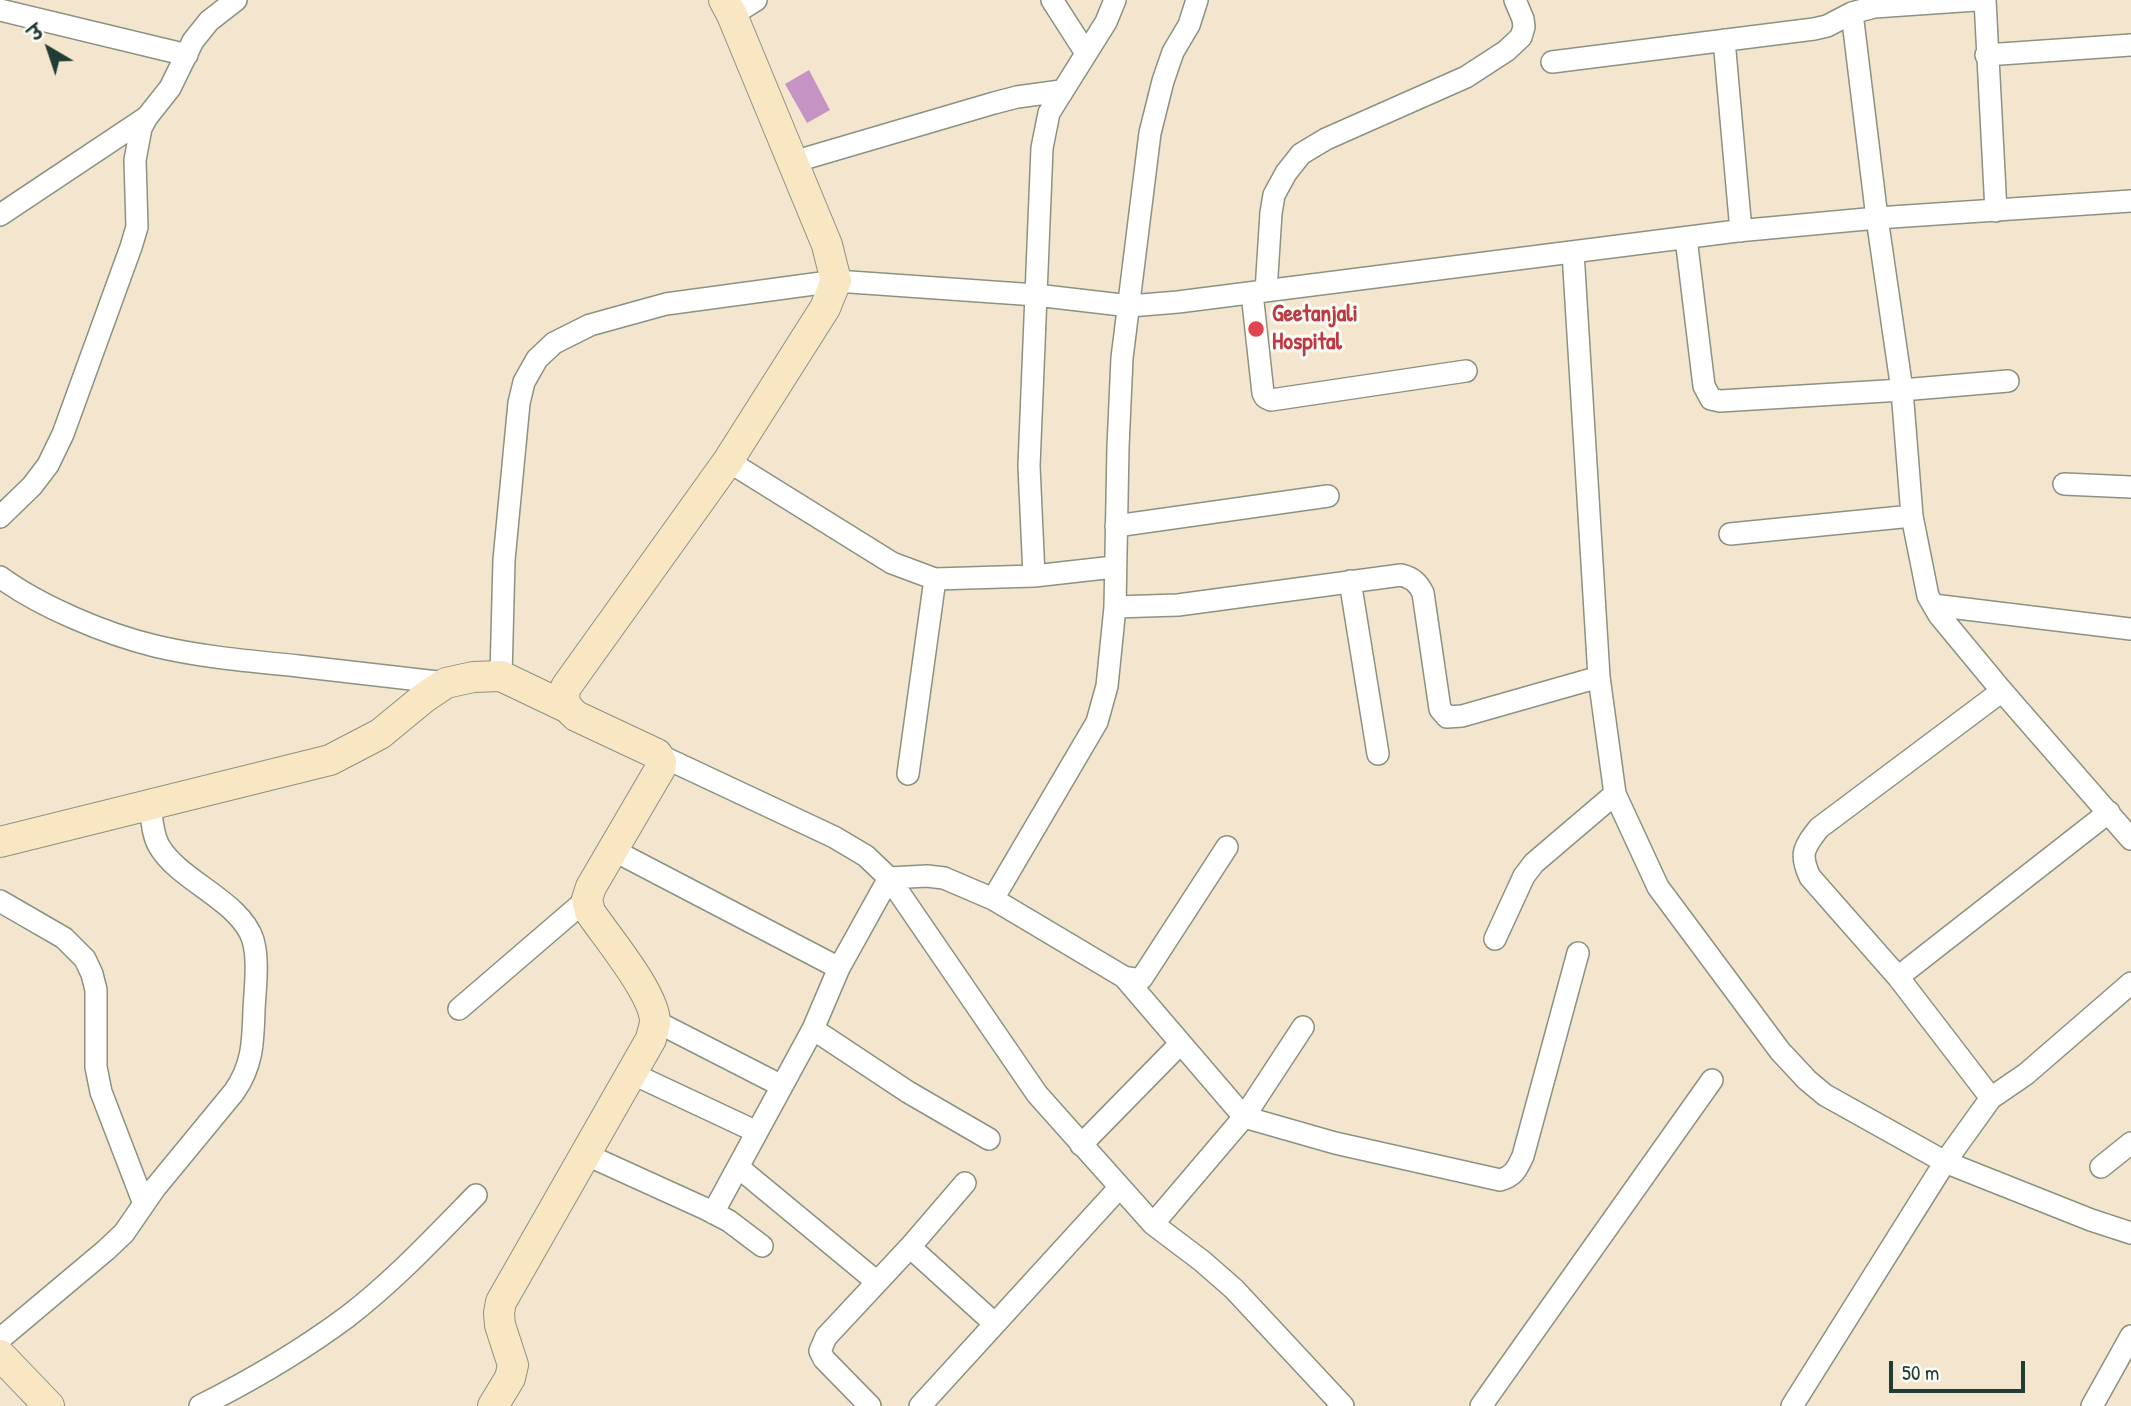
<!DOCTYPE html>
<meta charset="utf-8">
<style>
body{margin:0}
#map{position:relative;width:2131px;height:1406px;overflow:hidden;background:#f4e6ce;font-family:"Patrick Hand","Playpen Sans Deva",sans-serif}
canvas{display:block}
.north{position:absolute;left:14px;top:14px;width:70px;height:70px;-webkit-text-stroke:5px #fdfcf7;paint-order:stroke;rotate:321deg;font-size:19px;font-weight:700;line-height:28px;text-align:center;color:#1f3d34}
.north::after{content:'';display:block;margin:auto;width:24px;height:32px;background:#1f3d34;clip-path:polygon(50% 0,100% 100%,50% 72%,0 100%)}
.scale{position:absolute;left:1889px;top:1361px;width:136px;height:32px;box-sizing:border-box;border:4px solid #1f3d34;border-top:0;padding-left:9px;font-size:21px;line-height:24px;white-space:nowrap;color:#1f3d34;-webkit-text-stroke:5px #fdfcf7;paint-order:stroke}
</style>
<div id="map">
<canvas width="2131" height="1406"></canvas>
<div class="north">उ</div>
<div class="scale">50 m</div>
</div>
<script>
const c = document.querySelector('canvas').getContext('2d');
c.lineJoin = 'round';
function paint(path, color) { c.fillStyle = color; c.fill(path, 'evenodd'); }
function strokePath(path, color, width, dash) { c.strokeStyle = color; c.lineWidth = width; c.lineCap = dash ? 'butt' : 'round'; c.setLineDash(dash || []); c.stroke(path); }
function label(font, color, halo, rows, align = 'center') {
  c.font = font + ' "Patrick Hand",sans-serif'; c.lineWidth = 6; c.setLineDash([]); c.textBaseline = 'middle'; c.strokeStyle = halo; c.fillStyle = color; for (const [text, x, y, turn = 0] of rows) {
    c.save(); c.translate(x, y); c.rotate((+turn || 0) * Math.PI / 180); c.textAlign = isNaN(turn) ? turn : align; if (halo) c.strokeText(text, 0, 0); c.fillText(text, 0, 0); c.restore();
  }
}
paint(new Path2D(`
 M809,70L830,110L807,123L785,84Z`), '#c694c4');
const street = new Path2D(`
 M1052,0L1086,53
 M1985,0L1996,211
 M0,10L187,55
 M1852,13L1877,218L1902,390L1912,516L1928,596L1939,615L2002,691L2131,839
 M732,15L756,0
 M1724,40L1741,231
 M1986,55L2131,45
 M1552,62L1814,29L1827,26L1852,13L1874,7L1976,0
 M793,162L994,103L1017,97L1061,91
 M0,215L147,117
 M1686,238L1704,386L1711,399L1720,401L1902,390L2008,381
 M1573,252L1599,677L1615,794L1658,887L1780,1051L1807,1080L1825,1095L1945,1162L2091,1220L2131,1233
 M1266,291L1271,213L1274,195L1286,173L1301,154L1326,139L1466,77L1506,51L1521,37L1524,27L1523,19L1515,0
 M1252,293L1263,393L1265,397L1271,400L1466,371
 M728,461L892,563L935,579L1034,576L1114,567
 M2064,484L2131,487
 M0,517L32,486L48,465L63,434L131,247L137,227L135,160L141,128L147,117L170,88L193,41L209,21L236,0
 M1116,526L1328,496
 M1730,534L1912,516
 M1034,576L1029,466L1042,148L1049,113L1106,22L1115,0
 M0,577C41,607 106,634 155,646C201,657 250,661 298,666C347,672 397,677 446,683
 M1350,581L1378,754
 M1933,605L2131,629
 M1115,607L1178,605L1401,575C1413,578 1418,583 1423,593L1440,709L1447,717L1462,716L1599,677
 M501,676L504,560L519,403L524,382L537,359L554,343L590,325L666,304L836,281L1036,295L1130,306L1178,302L1737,231L1877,218L2131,201
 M657,754L834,837L866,856L889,878L1037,1094L1153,1224L1202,1261L1234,1289L1343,1406
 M908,774L935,579
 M613,850L839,968
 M993,899L1097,722L1107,686L1115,607L1118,447L1122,358L1150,133L1163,81L1173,52L1189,25L1197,0
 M0,901L64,938L85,959L92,974L96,990V1067L101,1092L144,1204
 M1495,939L1524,876L1534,863L1615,794
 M1124,977L1135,979L1142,978L1227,847
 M1898,977L2109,812
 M459,1009L587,899
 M655,1021L782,1086
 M813,1029L908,1092L989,1139
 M631,1073L757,1132
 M1991,1098L1898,977L1810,877C1799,854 1804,847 1819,828L2002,691
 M1081,1145L1180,1044
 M585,1154L706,1209L729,1221L762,1246
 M738,1167L877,1282
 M2101,1167L2131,1143
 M713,1213L813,1029L839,968L889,878L927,876L944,878L993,899L1124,977L1244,1117L1335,1143L1500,1180C1514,1176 1517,1169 1523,1156L1578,953
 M1153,1224L1244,1117L1303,1027
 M910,1247L995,1324
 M0,1339L106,1250L124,1233L155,1188L234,1092C253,1065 253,1041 254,1010C255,988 259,961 253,940C241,901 179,881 159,846C152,834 152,818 150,804
 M200,1406C252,1380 301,1351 347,1317C394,1281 435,1237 476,1195
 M870,1406L824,1359L820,1351L826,1337L910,1247L965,1183
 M920,1406L1119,1188
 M1481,1406L1712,1080
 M1792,1406L1945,1162L1991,1098L2026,1074L2131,983
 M2092,1406L2131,1336`);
const secondary = new Path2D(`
 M0,842L330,760L380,734L425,697L446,683L473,677L501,676L566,707
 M0,1355L49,1406
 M493,1406L510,1378L513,1365L500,1325L499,1313L501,1302L651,1039C652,1034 654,1028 655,1023C656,995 606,936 590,912L587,899L591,887L660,769L661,762L657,754L576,716C565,706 562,701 566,687L728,461L825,308L836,281L827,245L732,15L724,0`);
strokePath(street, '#8a9281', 24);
strokePath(secondary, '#8a9281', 32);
strokePath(street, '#fff', 21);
strokePath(secondary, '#f9e7c3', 30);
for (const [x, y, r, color] of [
 [1256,329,9,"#e0444e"]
]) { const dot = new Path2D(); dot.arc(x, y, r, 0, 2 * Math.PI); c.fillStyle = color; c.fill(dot); strokePath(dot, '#fdfcf7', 2.5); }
label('bold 24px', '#be3a42', '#fdfcf7', [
 ["Geetanjali",1272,315],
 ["Hospital",1272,343]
], 'left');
</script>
